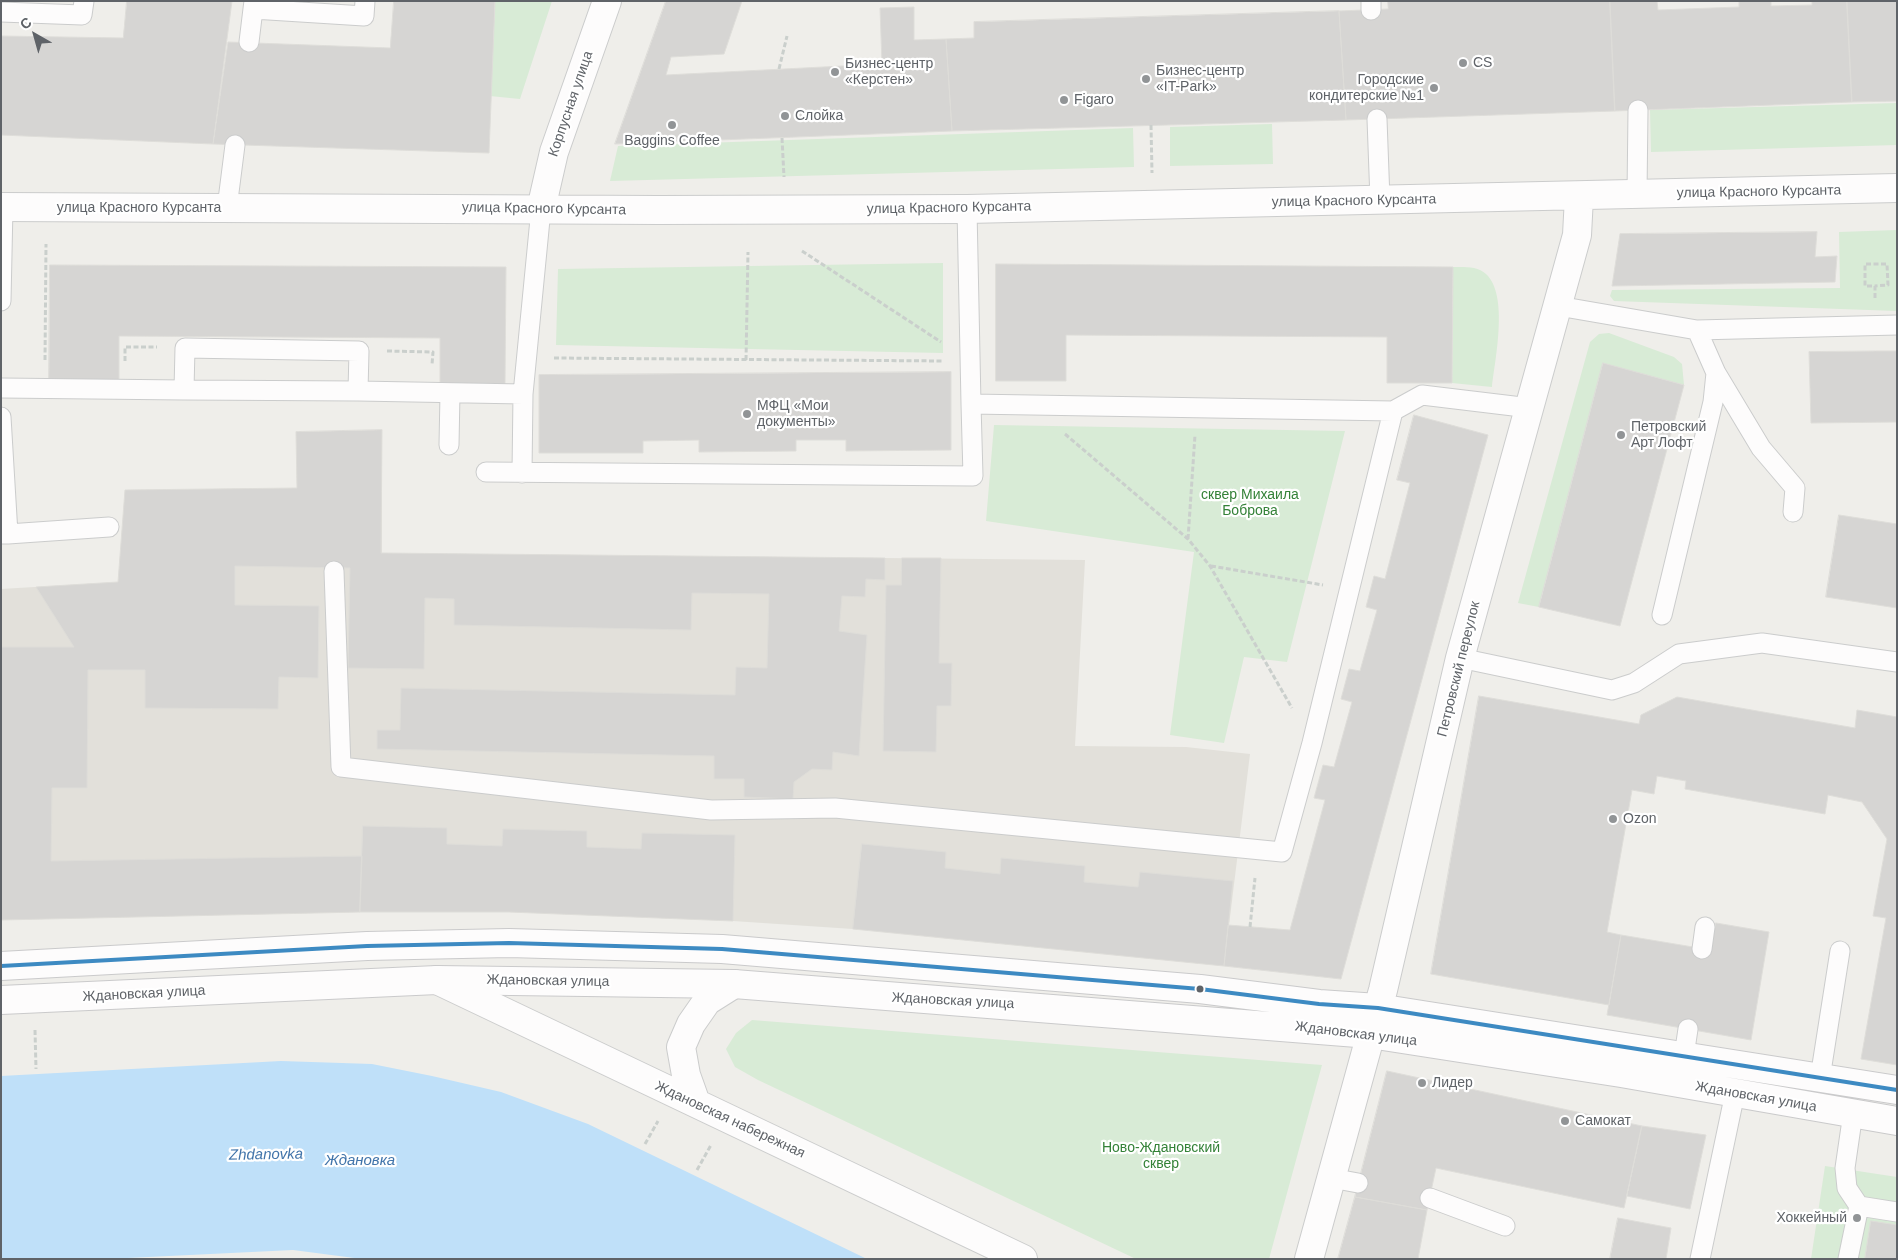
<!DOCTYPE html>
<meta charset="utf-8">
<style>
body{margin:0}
#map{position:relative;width:1898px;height:1260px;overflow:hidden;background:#efeeea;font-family:Helvetica,sans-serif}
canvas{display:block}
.frame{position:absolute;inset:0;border:2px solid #5f6368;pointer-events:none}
.north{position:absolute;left:10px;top:10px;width:50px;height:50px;-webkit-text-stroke:4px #fff;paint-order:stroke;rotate:322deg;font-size:14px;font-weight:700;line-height:20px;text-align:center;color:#5f6368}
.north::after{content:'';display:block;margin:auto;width:18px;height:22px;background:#5f6368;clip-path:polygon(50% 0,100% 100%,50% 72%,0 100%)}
</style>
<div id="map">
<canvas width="1898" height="1260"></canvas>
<div class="frame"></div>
<div class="north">С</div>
</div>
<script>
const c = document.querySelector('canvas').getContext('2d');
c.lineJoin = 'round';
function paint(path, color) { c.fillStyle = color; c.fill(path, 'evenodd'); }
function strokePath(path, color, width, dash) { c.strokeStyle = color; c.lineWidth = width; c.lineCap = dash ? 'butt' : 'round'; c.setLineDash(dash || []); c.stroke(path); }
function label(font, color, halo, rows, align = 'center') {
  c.font = font + ' Helvetica,sans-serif'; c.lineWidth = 4.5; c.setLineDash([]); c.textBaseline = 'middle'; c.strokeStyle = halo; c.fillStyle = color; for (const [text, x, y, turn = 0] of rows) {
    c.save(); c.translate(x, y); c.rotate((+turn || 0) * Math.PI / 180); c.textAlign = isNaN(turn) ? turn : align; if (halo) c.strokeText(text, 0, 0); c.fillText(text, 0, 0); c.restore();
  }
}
paint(new Path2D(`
 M382,430V553L1085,560L1075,746L1186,747L1250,754L1224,966L853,929L733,921L509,912H360L1,920V589L118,582L125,490L297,488L296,432Z`), '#e2e0da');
paint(new Path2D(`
 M495,1H552L520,99L490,96Z
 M1897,103V145L1651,152L1650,110Z
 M1272,124L1273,164L1170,166V127Z
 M1133,128L1134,167L610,181L618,146Z
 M1897,230V311L1614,301L1610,296L1612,290L1840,288L1839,232Z
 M943,263V353L556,345L558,269Z
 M1453,267C1464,267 1478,266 1486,274C1509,295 1495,360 1492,387L1452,383Z
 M1609,333L1674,357L1682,364L1684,385L1603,364L1539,607L1518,603L1590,342L1599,334Z
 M994,425L1345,431L1287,662L1244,657L1224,743L1170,735L1194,552L986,521Z
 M752,1020L1322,1065L1269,1259H1136L758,1080L735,1067L726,1049L736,1033Z
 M1825,1166L1897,1177V1259H1811Z`), '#d8ebd6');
paint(new Path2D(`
 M281,1061L372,1064L432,1076L501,1092L588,1124L867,1259H362L293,1250L107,1259H1V1076Z`), '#bfe0f9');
const building = new Path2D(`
 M127,1H232L213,144L1,135V36L123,38Z
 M394,1H495L489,153L213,144L228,42L390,48Z
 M666,1H742L724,54L671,57L666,75L882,64L880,8L914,7V40L946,39L952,131L615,144Z
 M1388,1H1610L1615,111L1346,120L1339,11L1388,9Z
 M1610,1H1657L1658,10L1739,7V1H1771V6L1812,5V1H1847L1852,102L1615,111Z
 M1847,1H1897V101L1852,102Z
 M1339,11L1346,120L952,131L946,39L974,38V22Z
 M1817,232L1815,257L1837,256L1835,282L1612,286L1620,234Z
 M996,264L1453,267L1452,383H1387V337L1066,335V381H996Z
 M50,265L506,267L505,384L440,383V338L119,336V382H49Z
 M1876,351H1897V422L1811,423L1809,352Z
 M1603,363L1684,385L1620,626L1539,607Z
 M951,372V450L846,451V440H796V451L699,452V440L643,441V453H539V375Z
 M1414,415L1488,435L1341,979L1224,966L1228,925L1290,930L1325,800L1314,798L1323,765L1334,767L1352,702L1341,699L1349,669L1360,671L1377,610L1366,607L1374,576L1385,579L1410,483L1397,480Z
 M382,430L381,553L885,558V580L866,579L865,597L842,596L839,631L867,635L859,756L833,752L832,770L812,769L794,782L793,799L744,797V779H714V756L377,749V730H400L401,688L735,695L736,667L767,668L769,594L692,593L691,630L454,625V599L425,598L424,669L348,668L350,568L235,566V605L319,606L318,678L279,677L278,709L145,708V670H88L87,788H52L51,861L362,856L360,912L1,920V647H74L36,587L118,582L125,490L297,488L296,432Z
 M1839,515L1897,524V608L1826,597Z
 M902,558H941L939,663H952L951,706H937L936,752L883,751L886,585H901Z
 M1479,696L1639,724L1641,715L1677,697L1855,728L1857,710L1897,717V1065L1861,1059L1886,918L1873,916L1887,839L1862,802L1828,795L1825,814L1685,789L1686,781L1657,776L1654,794L1632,790L1607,932L1621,935L1609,1005L1431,974Z
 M363,826L447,828V844L502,846L503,829L587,831V847L641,849L642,833L735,835L733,921L509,912H360Z
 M862,844L946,852L945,868L1000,874L1001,858L1085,866L1084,882L1138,887L1140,872L1233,881L1224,966L853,929Z
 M1716,923L1769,932L1751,1040L1607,1015L1621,935L1711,950Z
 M1387,1071L1642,1126L1624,1208L1436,1168L1427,1210L1355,1197Z
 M1642,1126L1706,1135L1690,1209L1627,1196Z
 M1355,1197L1427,1210L1418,1259H1338Z
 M1618,1218L1671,1228L1666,1259H1610Z
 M1871,1221L1897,1225V1259H1865Z`);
paint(building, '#d6d5d3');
strokePath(building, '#deddd9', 1);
const lane = new Path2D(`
 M254,1L253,9L364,16L365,1
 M1371,1V10
 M1,12L82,15L84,1
 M249,42L253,9
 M1377,119L1380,200
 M1637,195L1638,110
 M227,208L235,145
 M967,209L971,404
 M1,301L3,207
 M1558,306L1697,330L1716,373L1713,402L1662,615
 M1697,330L1897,325
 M1716,373L1761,448L1795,488L1793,512
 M1,388L184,390L185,348L359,351L358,391L184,390
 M358,391L523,394
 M1,417L8,534H1
 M449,445L450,393
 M486,472L973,476L971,404L1393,411L1422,395L1530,408
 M522,473L523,394L541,209
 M8,534L109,527
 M334,571L341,767L711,810L835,808L1282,852L1312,743L1393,411
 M1460,658L1612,690L1634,683L1679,654L1762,643L1897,662
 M1702,949L1705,927
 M1684,1056L1688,1029
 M1820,1078L1840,951
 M1331,1178L1358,1183
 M1430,1198L1505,1226
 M1859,1206L1897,1212
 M1700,1259L1735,1093
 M1848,1259L1859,1206L1847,1188L1845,1168L1853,1113`);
const street = new Path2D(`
 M1,207L659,210L967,209L1897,188
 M541,209L554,152L607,1
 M437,980L1023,1259
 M696,1103L686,1075L681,1047L691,1024L707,1001L734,984
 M1309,1259L1383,990L1460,658L1577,235L1579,197`);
const secondary = new Path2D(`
 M1,966L367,946L509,943L722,949L1200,989L1319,1004L1378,1008L1897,1090
 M1,1000L437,980L734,984L1370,1034L1621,1073L1897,1121`);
strokePath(lane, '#cbcccc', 21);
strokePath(street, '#cbcccc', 30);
strokePath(secondary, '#cacacb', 30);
strokePath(new Path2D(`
 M779,69L787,36
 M1151,125L1152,173
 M782,138L784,177
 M802,251L941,342
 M1875,298V286H1865V264H1887L1888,285L1875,286
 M387,351L433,352L432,365
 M554,358L943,361
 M45,360L46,244
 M746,360L748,252
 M125,361V347H157
 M1065,434L1188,539L1210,566L1292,708
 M1188,539L1195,435
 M1211,566L1323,585
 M1250,927L1255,878
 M35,1030L36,1069
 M645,1144L658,1121
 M697,1170L711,1145`), '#cacfcc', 3, [5, 2.5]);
strokePath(lane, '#fdfcfc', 19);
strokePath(street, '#fdfcfc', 28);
strokePath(secondary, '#fdfcfc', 28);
strokePath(new Path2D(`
 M1,966L367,946L509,943L722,949L1200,989L1319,1004L1378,1008L1897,1090`), '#3d8ac2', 4);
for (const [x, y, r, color] of [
 [1463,63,5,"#919496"],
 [835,72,5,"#919496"],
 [1146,79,5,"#919496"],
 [1434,88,5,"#919496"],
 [1064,100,5,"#919496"],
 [785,116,5,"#919496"],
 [672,125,5,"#919496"],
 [747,414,5,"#919496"],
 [1621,435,5,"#919496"],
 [1613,819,5,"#919496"],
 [1200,989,4.5,"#5f6368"],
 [1422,1083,5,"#919496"],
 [1565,1121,5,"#919496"],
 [1857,1218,5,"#919496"]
]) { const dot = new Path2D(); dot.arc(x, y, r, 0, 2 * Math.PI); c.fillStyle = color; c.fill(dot); strokePath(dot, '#fff', 2); }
label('14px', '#5f6368', '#fff', [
 ["CS",1473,63],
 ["Бизнес-центр",845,64],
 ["«Керстен»",845,80],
 ["Бизнес-центр",1156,71],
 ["«IT-Park»",1156,87],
 ["Городские",1424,80,"right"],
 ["кондитерские №1",1424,96,"right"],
 ["Figaro",1074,100],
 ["Слойка",795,116],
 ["Baggins Coffee",672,141,"center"],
 ["МФЦ «Мои",757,406],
 ["документы»",757,422],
 ["Петровский",1631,427],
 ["Арт Лофт",1631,443],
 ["Ozon",1623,819],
 ["Лидер",1432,1083],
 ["Самокат",1575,1121],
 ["Хоккейный",1847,1218,"right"]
], 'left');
label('14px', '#5f6368', '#fff', [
 ["Корпусная улица",571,104,-71],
 ["улица Красного Курсанта",1759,192,-1],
 ["улица Красного Курсанта",1354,201,-1],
 ["улица Красного Курсанта",139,208],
 ["улица Красного Курсанта",949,208,-1],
 ["улица Красного Курсанта",544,209,1],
 ["Петровский переулок",1459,669,-76],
 ["Ждановская улица",548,981,1],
 ["Ждановская улица",144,994,-3],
 ["Ждановская улица",953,1001,3],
 ["Ждановская улица",1356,1034,7],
 ["Ждановская улица",1756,1097,10],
 ["Ждановская набережная",730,1120,25]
]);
label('14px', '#348238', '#fff', [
 ["сквер Михаила",1250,495],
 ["Боброва",1250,511],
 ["Ново-Ждановский",1161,1148],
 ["сквер",1161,1164]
]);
label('italic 15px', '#4174aa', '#fff', [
 ["Zhdanovka",266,1155,-1],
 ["Ждановка",360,1161]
]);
</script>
